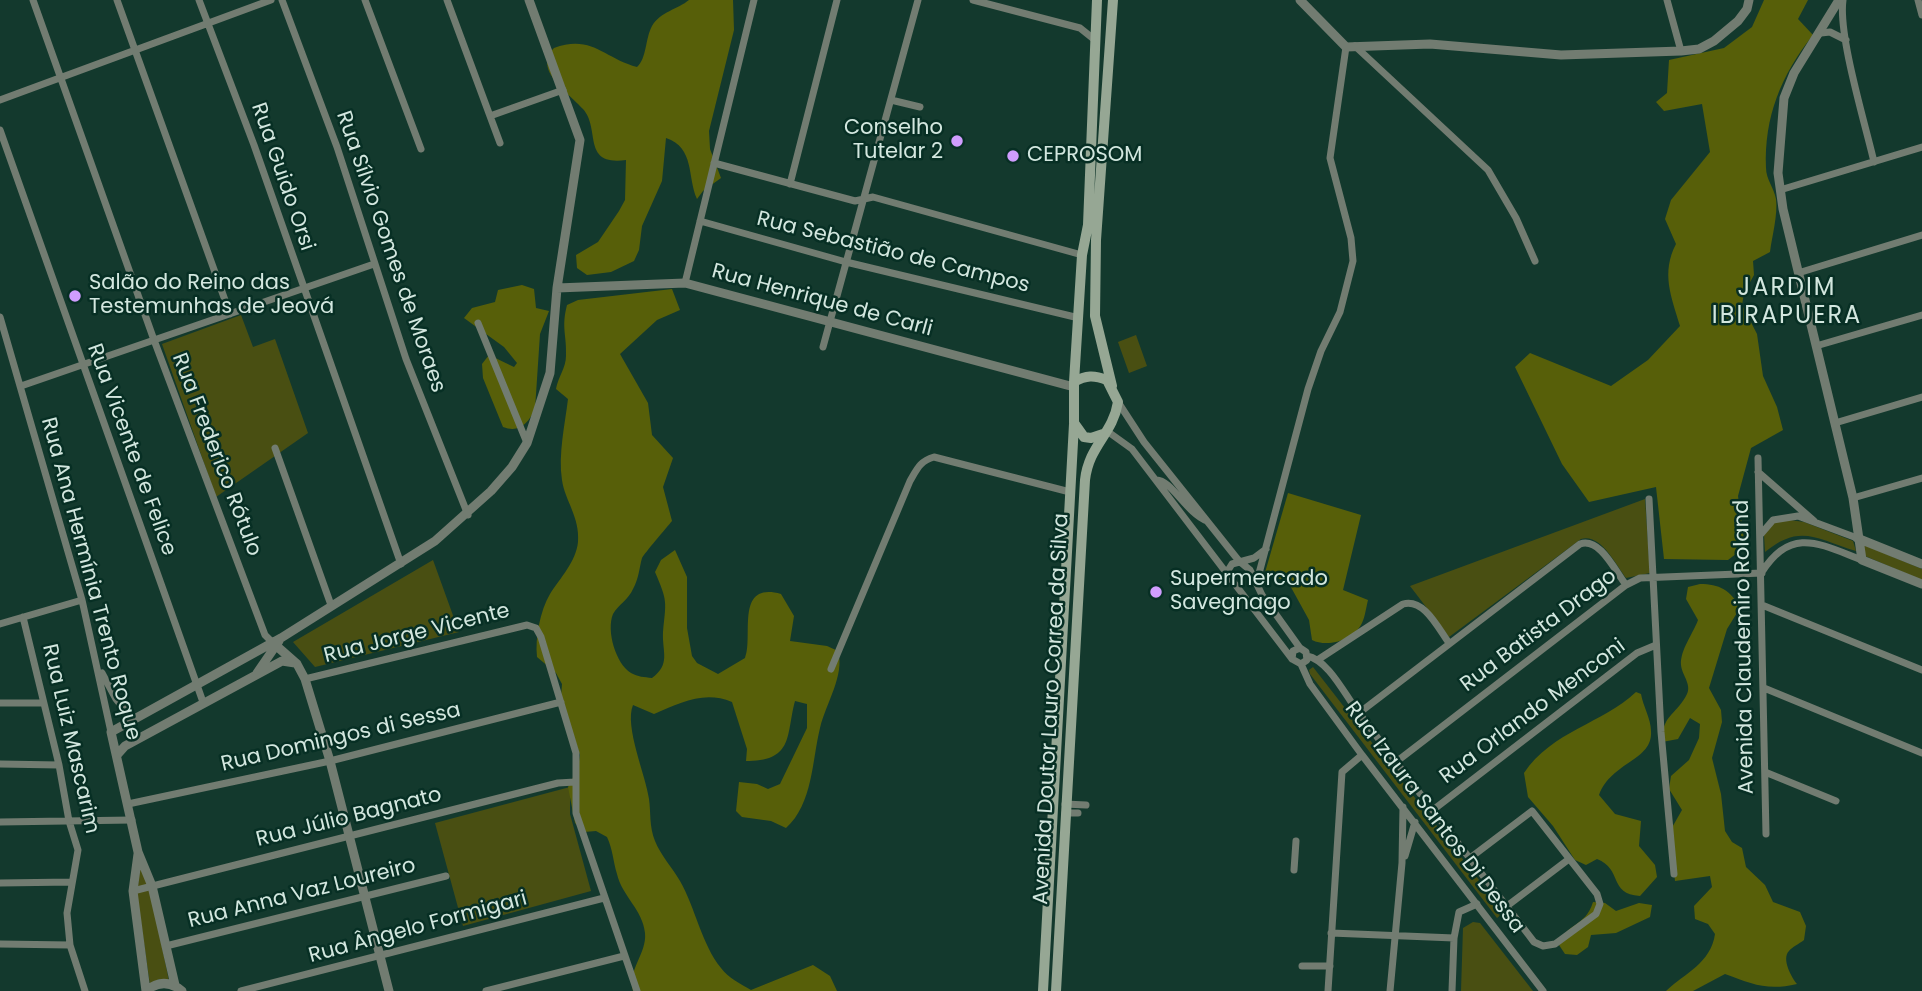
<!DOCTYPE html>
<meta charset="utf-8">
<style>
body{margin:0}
canvas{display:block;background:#13392d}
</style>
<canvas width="1922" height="991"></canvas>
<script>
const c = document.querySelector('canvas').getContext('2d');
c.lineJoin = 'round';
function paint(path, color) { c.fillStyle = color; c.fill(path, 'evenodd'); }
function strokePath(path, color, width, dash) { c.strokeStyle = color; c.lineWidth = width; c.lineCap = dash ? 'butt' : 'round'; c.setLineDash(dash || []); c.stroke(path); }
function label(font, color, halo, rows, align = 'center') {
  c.font = font + ' Poppins,sans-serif'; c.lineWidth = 5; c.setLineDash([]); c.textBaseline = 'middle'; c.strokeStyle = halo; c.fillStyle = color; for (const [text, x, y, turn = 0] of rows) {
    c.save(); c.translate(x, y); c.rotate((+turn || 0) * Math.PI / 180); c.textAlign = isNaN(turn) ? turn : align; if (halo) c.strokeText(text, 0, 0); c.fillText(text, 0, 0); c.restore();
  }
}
paint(new Path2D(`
 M241,315L253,347L275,339L308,433L216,497L162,344Z
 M1136,335L1147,366L1129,373L1118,342Z
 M1645,499L1650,573L1626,578C1616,565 1601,533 1581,539L1449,637L1410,586Z
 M1783,519L1804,522L1853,541L1856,551C1817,539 1800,523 1765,552L1764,535L1774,522Z
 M1862,544L1922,569V580L1865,556Z
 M433,560L459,632L315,667L293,642Z
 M1313,667L1504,912L1497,918L1310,674L1309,670Z
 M570,787V814L591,891L463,926L435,823Z
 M140,867L150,888L169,981L159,979L150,985L137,894Z
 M1473,922L1480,923L1533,991H1461L1463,928Z`), '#494f12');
paint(new Path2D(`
 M689,0H733L734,30L709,131L710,149L721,178L703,191L697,199C687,176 695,148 666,138L662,181L642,226L639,250L634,261L611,272L587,275L577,268L576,255L598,242L619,211L625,200L626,160C581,166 601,129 583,109C569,93 532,70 554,48C592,34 605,59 637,67C647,58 645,39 652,26C660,12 678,9 689,0Z
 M1764,0H1808L1798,19L1813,35C1781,75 1764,117 1766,168C1766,179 1774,188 1776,199C1778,215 1772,236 1770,252L1753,261L1754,275L1744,293L1742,305L1757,334L1763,376L1777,407L1783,430L1751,448L1738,496L1745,547L1728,560L1664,559L1656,487L1589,502L1562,464L1515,367L1530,353L1611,386L1648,360L1680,326C1671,296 1661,273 1676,244L1665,219L1671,200L1710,152L1702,104L1664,111L1656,102L1667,93L1669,60L1724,48L1752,27Z
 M522,285L534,289L536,308L549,311L540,334L535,409C528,424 519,433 503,427L483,378L482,364L489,355L514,367L517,363L504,347L464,318L472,308L495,302L498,290Z
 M672,289L680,310L657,320L620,354L648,403L652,435L673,458L663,487L672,521C667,527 644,554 642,558C639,569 639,578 633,589C629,599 618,605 613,614C606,631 616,664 631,673C638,677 644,677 652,678C671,664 662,652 663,632C666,601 668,602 655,572L661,560L675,550L687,577V628L692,656L697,663L718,674L745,658C754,637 734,581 781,594L794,616L790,641L827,646L838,651C845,675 826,703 820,728C812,760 813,804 786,828L771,821L742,817L736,811L739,782L757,784L768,789L780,784L807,728V704L795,701C786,734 794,760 749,761H746L747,749L732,702C704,690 680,703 654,714L633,705C624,726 646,776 649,799C651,813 649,826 655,841C661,856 672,867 680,881C695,907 702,945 721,968C728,978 741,984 751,990L813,965L830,976L837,991H633C627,970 647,954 645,933C643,910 622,896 617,874C613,861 613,850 607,837L596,831L584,832L575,823L568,787L578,768L580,755L561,697L562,684L556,673L537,657C535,638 540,611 550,594C560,578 576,562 578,542C580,517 565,501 562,480C558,455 565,424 568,399L556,389C558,377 566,368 566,356C567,335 561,328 567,305L578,300Z
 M1288,493L1361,515L1343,590L1368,600C1366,608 1365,617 1362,623C1354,640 1328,648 1312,640L1309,620L1287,580L1264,576Z
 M1700,584C1719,584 1731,590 1740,608L1727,629L1709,688L1721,710L1722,722L1712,758L1721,794L1725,831L1732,842L1742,848L1746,867L1765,885L1773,902L1800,912L1806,926L1804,940C1799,944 1792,947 1789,951C1781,959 1792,978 1797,984C1767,991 1752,984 1725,974L1693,991H1666C1685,973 1711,963 1715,934L1708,924L1695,919L1694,906L1712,887L1710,876L1675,881L1670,831L1682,810L1669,789L1671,776L1689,760L1699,738L1700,724L1690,718L1678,739L1662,742C1662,715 1675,716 1686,696C1693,685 1682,676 1681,665C1680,650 1693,634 1698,620L1686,599L1688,587Z
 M1636,692L1641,694C1643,706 1651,719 1651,731C1653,761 1612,761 1599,795L1615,814L1641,821L1639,846L1655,865L1657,877L1640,896C1608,894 1623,869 1597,859L1586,865L1575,860L1553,826L1528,797L1524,773C1552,731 1602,724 1636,692Z
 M1593,902L1605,903L1616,911L1639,903L1652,905L1650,917L1616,933L1591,935L1588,947L1577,955L1565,954L1559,945C1565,923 1586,927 1593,902Z`), '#575f09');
strokePath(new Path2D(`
 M33,0L154,340L265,635L272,642
 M117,0L230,314
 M199,0L254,145L401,564
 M282,0L337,147L406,359L468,515
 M365,0L421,149
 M447,0L500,143
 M973,0L1080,28L1095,40
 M1667,0L1681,51
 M1843,0C1838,35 1865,123 1874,162
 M1918,0L1922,15
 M1821,33L1830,32L1846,40
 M1355,46L1488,170L1516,218L1535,261
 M0,100L271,0
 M891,100L920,107
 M490,116L563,90
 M0,130L203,702
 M714,163L855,201L873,197L1082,255
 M790,184L837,0
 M1780,190L1922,147
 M700,221L846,262L1079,318
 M1798,273L1922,235
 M685,283L754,0
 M0,317L82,600L111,732
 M478,323L527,443
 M1816,346L1922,315
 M823,347L918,0
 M21,386L374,264
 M1118,402L1144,442L1239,561L1250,570L1262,595L1300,648L1306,652L1307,660L1301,664L1292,659L1293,651L1300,648
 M1835,423L1922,397
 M1107,431L1132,449L1292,659
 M275,448L331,605
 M1758,458L1766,834
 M1758,472L1814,521
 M1156,480C1171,479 1186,513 1207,521
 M1853,498L1922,478
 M1649,499L1661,732L1674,874
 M1761,534L1773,520L1798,516L1857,538
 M1227,572L1232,564L1254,558L1266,549
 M1762,572C1791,526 1820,544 1862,560
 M1257,581L1308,389L1321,351L1340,312L1353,261L1351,238L1330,158L1346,47
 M1762,605L1922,670
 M23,617L59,765L69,821L78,850L67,913L70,945L85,991
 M0,624L82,600
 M1307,656C1328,660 1344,693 1356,709C1415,788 1475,865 1534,942L1543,946L1555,944L1596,914L1600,904L1597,894L1532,811L1470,858
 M1319,659L1403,604C1424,598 1438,628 1449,643
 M1301,664L1310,684L1362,755L1543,991
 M831,669L910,481C917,469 920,461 934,457L1070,492
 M102,673L116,699L133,720
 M305,679L527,625L536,628L541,637L576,753V813L637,991
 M1764,688L1922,753
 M0,703H43
 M1359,713L1580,544C1600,537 1615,571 1626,585
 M1396,762L1626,585L1640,578L1762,573
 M0,764L59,765
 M1765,772L1836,801
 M128,804L330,761L561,702
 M1065,804L1086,805
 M1433,810L1637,653L1656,645
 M1065,813H1078
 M0,822L132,820
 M1405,856L1415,822
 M1294,870L1296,841
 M0,883L72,882
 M133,891L558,783L575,782
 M1507,906L1569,859
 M1331,933L1454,938
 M0,944L70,945
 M166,946L446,876
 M1302,966H1330
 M241,991L604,898
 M486,991L624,956
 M1328,991L1342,772L1362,755
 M1390,991L1402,863L1403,807
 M1452,991L1454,938L1459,912L1477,904`), '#727c71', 7);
strokePath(new Path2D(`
 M1300,0L1346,47L1430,44L1561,55L1681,51L1699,49L1714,41L1738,21L1747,9L1749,0
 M1839,0L1794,73L1784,98L1778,173L1783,209L1853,498L1862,560L1922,584
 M557,288L685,283L1074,387
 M1857,538L1922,564
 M272,642L297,664L305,679L330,761L389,991
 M257,673L279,641
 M117,755L125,746L282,661L295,663
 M138,854L133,891L146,991
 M175,985L152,886L138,852L111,732L281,638L435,541L491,491L512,467L527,443L550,373L557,288L580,140L529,0
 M146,991C158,981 170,981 182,991`), '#727c71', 9);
strokePath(new Path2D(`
 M1074,382L1082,255L1088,225L1097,0
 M1112,386L1095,316L1096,240L1113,0
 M1043,991L1074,424
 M1056,991L1085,480C1089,445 1113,434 1118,402L1107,380C1094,375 1086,375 1074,382V423L1084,437L1091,438L1103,434`), '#96a794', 10);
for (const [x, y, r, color] of [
 [957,141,7,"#d09dfe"],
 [1013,156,7,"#d09dfe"],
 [75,296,7,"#d09dfe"],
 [1156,592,7,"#d09dfe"]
]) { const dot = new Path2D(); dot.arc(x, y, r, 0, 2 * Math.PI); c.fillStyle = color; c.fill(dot); strokePath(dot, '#072f24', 2.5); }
label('21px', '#d3e7df', '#072f24', [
 ["Conselho",943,129,"right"],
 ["Tutelar 2",943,153,"right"],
 ["CEPROSOM",1027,156],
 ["Salão do Reino das",89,284],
 ["Testemunhas de Jeová",89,308],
 ["Supermercado",1170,580],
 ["Savegnago",1170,604]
], 'left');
label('21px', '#d3e7df', '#072f24', [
 ["Rua Guido Orsi",282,177,71],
 ["Rua Sílvio Gomes de Moraes",390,252,71],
 ["Rua Sebastião de Campos",893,253,14],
 ["Rua Henrique de Carli",822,301,15],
 ["Rua Vicente de Felice",131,450,70],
 ["Rua Frederico Rótulo",216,455,69],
 ["Rua Ana Hermínia Trento Roque",90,579,75],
 ["Rua Batista Drago",1539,631,-37],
 ["Rua Jorge Vicente",417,634,-14],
 ["Avenida Claudemiro Roland",1745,647,-91],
 ["Avenida Doutor Lauro Correa da Silva",1052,709,-87],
 ["Rua Orlando Menconi",1533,712,-37],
 ["Rua Domingos di Sessa",341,738,-13],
 ["Rua Luiz Mascarim",70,739,77],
 ["Rua Júlio Bagnato",349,818,-14],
 ["Rua Izaura Santos Di Dessa",1434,818,53],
 ["Rua Anna Vaz Loureiro",302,894,-14],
 ["Rua Ângelo Formigari",418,928,-15]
]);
c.letterSpacing = '2px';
label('24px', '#d3e7df', '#072f24', [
 ["JARDIM",1787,289],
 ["IBIRAPUERA",1787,317]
]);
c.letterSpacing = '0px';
</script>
